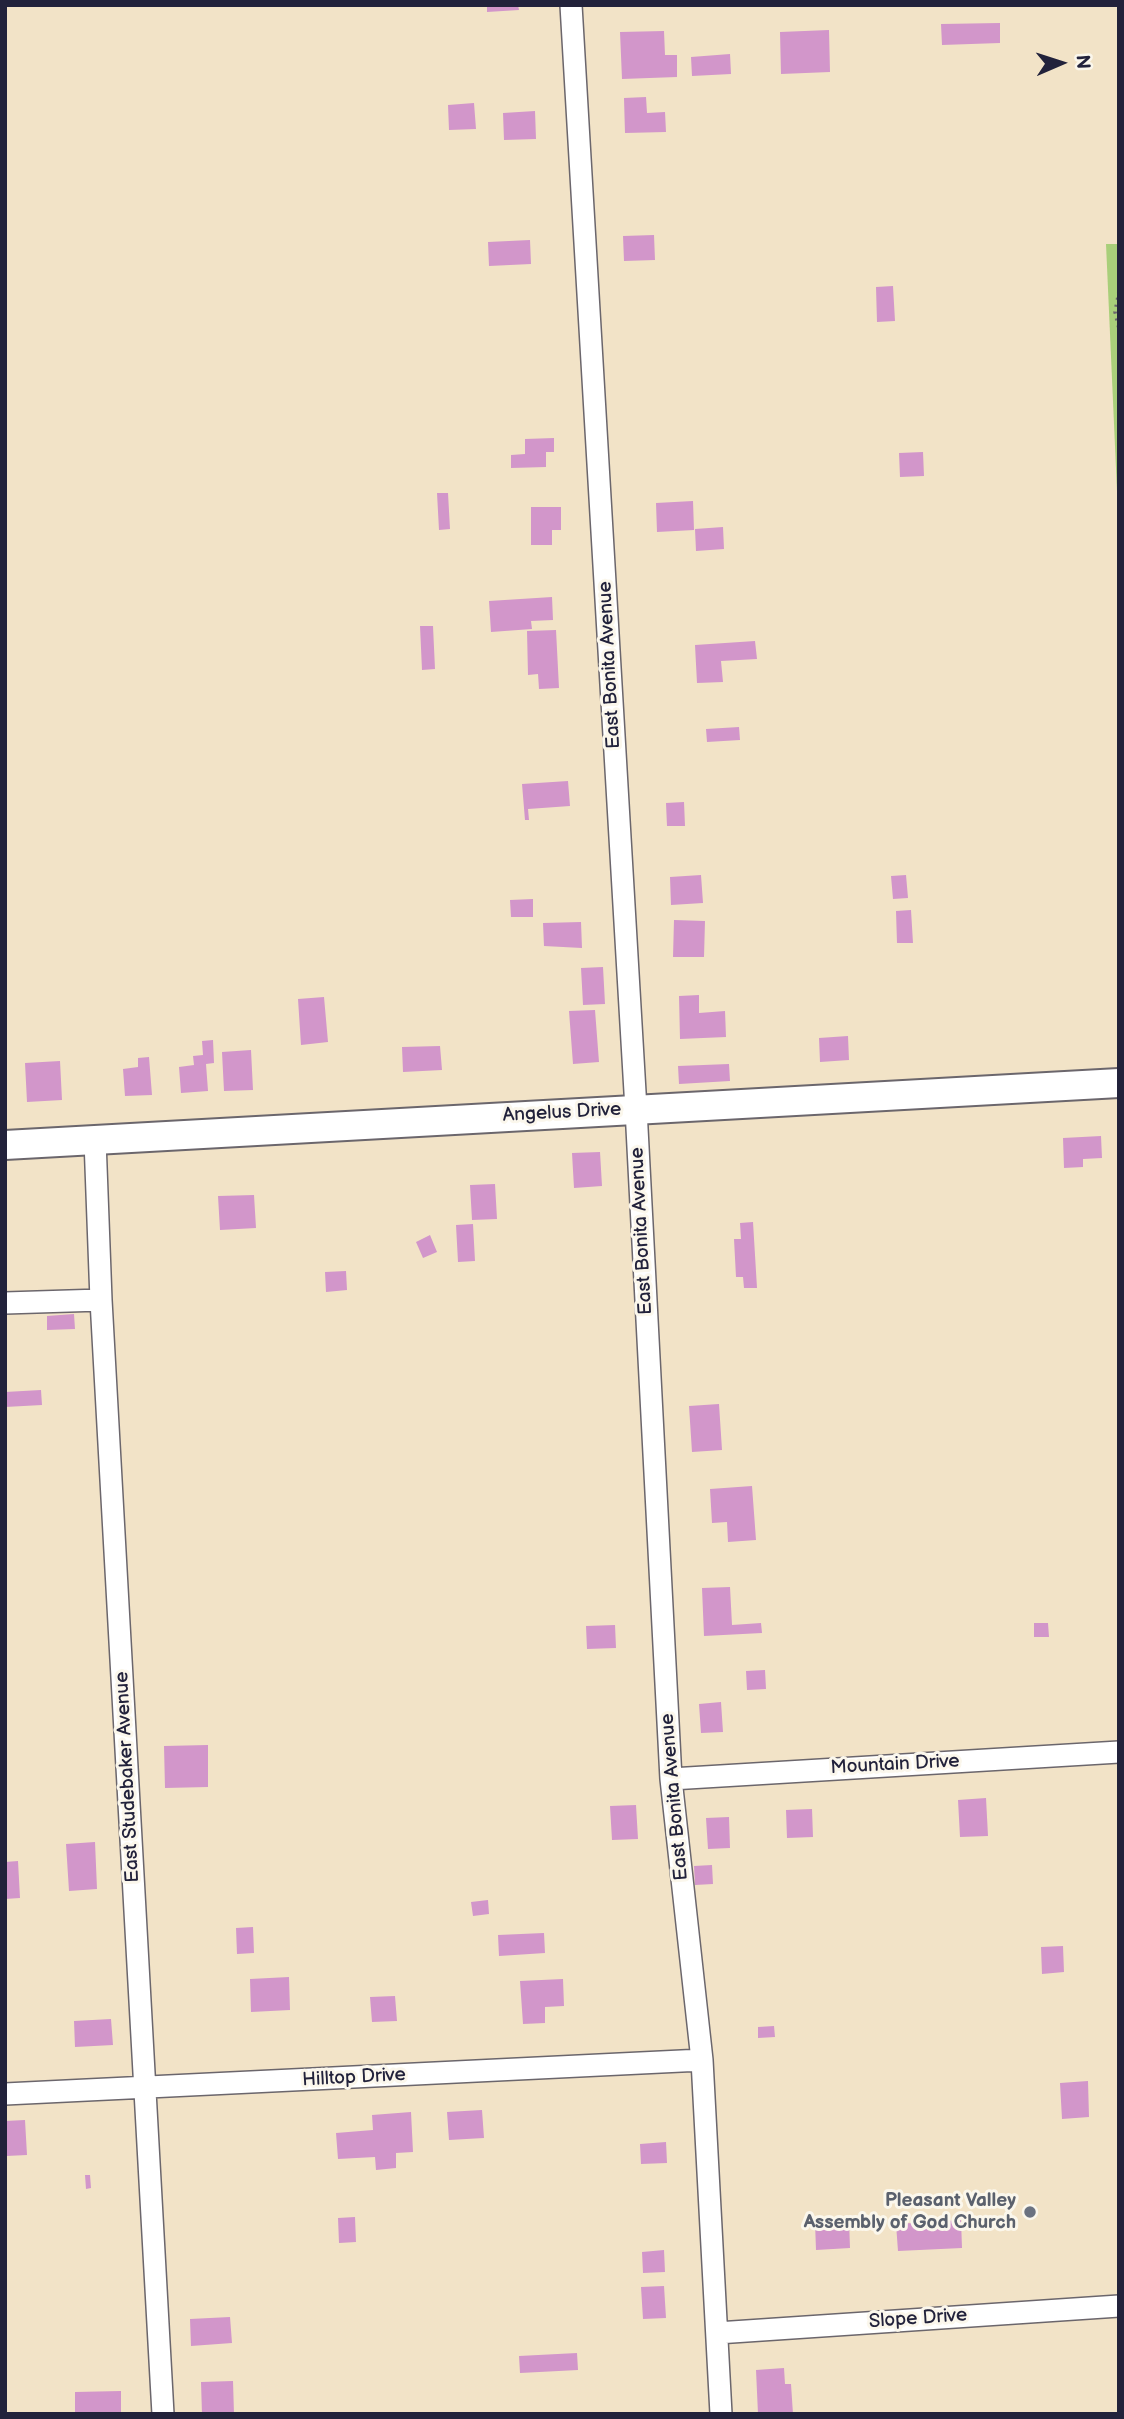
<!DOCTYPE html>
<style>
body{margin:0}
#map{position:relative;width:1124px;height:2419px;overflow:hidden;background:#f2e3c7;font-family:"Balsamiq Sans",sans-serif}
canvas{display:block}
.frame{position:absolute;inset:0;border:7px solid #22223b;pointer-events:none}
.north{position:absolute;left:1026px;top:28px;width:70px;height:70px;-webkit-text-stroke:5px #fbf7ec;paint-order:stroke;rotate:87deg;font-size:19px;font-weight:700;line-height:28px;text-align:center;color:#22223b}
.north::after{content:'';display:block;margin:auto;width:24px;height:32px;background:#22223b;clip-path:polygon(50% 0,100% 100%,50% 72%,0 100%)}
</style>
<div id="map">
<canvas width="1124" height="2419"></canvas>
<div class="frame"></div>
<div class="north">N</div>
</div>
<script>
const c = document.querySelector('canvas').getContext('2d');
c.lineJoin = 'round';
function paint(path, color) { c.fillStyle = color; c.fill(path, 'evenodd'); }
function strokePath(path, color, width, dash) { c.strokeStyle = color; c.lineWidth = width; c.lineCap = dash ? 'butt' : 'round'; c.setLineDash(dash || []); c.stroke(path); }
function label(font, color, halo, rows, align = 'center') {
  c.font = font + ' "Balsamiq Sans",sans-serif'; c.lineWidth = 6; c.setLineDash([]); c.textBaseline = 'middle'; c.strokeStyle = halo; c.fillStyle = color; for (const [text, x, y, turn = 0] of rows) {
    c.save(); c.translate(x, y); c.rotate((+turn || 0) * Math.PI / 180); c.textAlign = isNaN(turn) ? turn : align; if (halo) c.strokeText(text, 0, 0); c.fillText(text, 0, 0); c.restore();
  }
}
paint(new Path2D(`
 M1106,244H1119V536Z`), '#a9cf7a');
paint(new Path2D(`
 M487,5H518L519,10L487,12Z
 M1000,23V43L942,45L941,24Z
 M829,30L830,72L781,74L780,32Z
 M664,31L665,55H677V77L622,79L620,32Z
 M730,54L731,74L692,76L691,57Z
 M646,97L647,113L665,112L666,132L625,133L624,98Z
 M474,103L476,129L449,130L448,105Z
 M535,111L536,139L504,140L503,113Z
 M654,235L655,260L624,261L623,236Z
 M530,240L531,264L489,266L488,242Z
 M893,286L895,321L877,322L876,287Z
 M554,438V452H546V467L511,468V455L525,454V439Z
 M923,452L924,476L900,477L899,453Z
 M437,493H448L450,529L439,530Z
 M693,501L694,530L657,532L656,503Z
 M531,507H561V530H552V545H531Z
 M723,527L724,549L696,551L695,529Z
 M552,597L553,620L531,621L532,629L491,632L489,601Z
 M420,626H433L435,669L422,670Z
 M556,630L559,688L539,689L538,674L528,675L527,631Z
 M755,641L757,659L721,661L723,682L697,683L695,645Z
 M739,727L740,740L707,742L706,729Z
 M568,781L570,806L528,809L529,820H525L522,784Z
 M684,802L685,826H667L666,803Z
 M701,875L703,903L671,905L670,877Z
 M906,875L908,898L893,899L891,876Z
 M533,899V917H511L510,900Z
 M911,910L913,943H897L896,911Z
 M674,920L705,921L704,957H673Z
 M581,922L582,948L544,946L543,923Z
 M603,967L605,1004L583,1005L581,968Z
 M699,995V1013L725,1011L726,1037L680,1039L679,996Z
 M324,997L328,1042L301,1045L298,999Z
 M595,1010L599,1062L573,1064L569,1011Z
 M848,1036L849,1060L820,1062L819,1038Z
 M213,1040L214,1063L206,1064L208,1091L181,1093L179,1067L194,1065L193,1056L203,1055L202,1041Z
 M440,1046L442,1070L403,1072L402,1047Z
 M251,1050L253,1090L224,1091L222,1052Z
 M149,1057L152,1095L125,1096L123,1069L138,1067V1058Z
 M60,1061L62,1100L27,1102L25,1063Z
 M729,1064L730,1081L679,1084L678,1066Z
 M1101,1136L1102,1158L1083,1159V1167L1064,1168L1063,1138Z
 M600,1152L602,1186L574,1188L572,1153Z
 M495,1184L497,1219L472,1220L470,1185Z
 M254,1195L256,1228L220,1230L218,1196Z
 M753,1222L757,1288H744L743,1277H736L734,1239H741L740,1223Z
 M473,1224L475,1261L458,1262L456,1225Z
 M430,1235L437,1252L423,1258L416,1242Z
 M346,1271L347,1290L326,1292L325,1272Z
 M74,1314L75,1329L47,1330V1316Z
 M41,1390L42,1405L5,1407V1392Z
 M719,1404L722,1450L692,1452L689,1406Z
 M752,1486L756,1540L728,1542L727,1522L712,1523L710,1489Z
 M730,1587L732,1625L761,1623L762,1633L704,1636L702,1588Z
 M1034,1623H1048L1049,1637H1034Z
 M615,1625L616,1648L587,1649L586,1626Z
 M765,1670L766,1689L747,1690L746,1671Z
 M721,1702L723,1732L701,1733L699,1704Z
 M208,1745V1787L165,1788L164,1746Z
 M986,1798L988,1836L960,1837L958,1800Z
 M636,1805L638,1839L612,1840L610,1806Z
 M812,1809L813,1837L787,1838L786,1810Z
 M729,1817L730,1848L708,1849L706,1818Z
 M95,1842L97,1889L69,1891L66,1844Z
 M18,1861L20,1898L5,1899V1862Z
 M712,1865L713,1884L695,1885L694,1866Z
 M488,1900L489,1914L473,1916L471,1902Z
 M253,1927L254,1953L237,1954L236,1928Z
 M544,1933L545,1953L499,1956L498,1935Z
 M1063,1946L1064,1972L1042,1974L1041,1947Z
 M289,1977L290,2010L251,2012L250,1979Z
 M563,1979L564,2006L545,2007V2023L523,2024L520,1981Z
 M395,1996L397,2021L372,2022L370,1997Z
 M111,2019L113,2045L75,2047L74,2021Z
 M774,2026L775,2037L758,2038V2027Z
 M1088,2081L1089,2117L1062,2119L1060,2083Z
 M482,2110L484,2138L449,2140L447,2112Z
 M411,2112L413,2152L396,2153V2168L376,2170L375,2157L338,2159L336,2133L373,2130L372,2115Z
 M25,2120L27,2155L6,2156L5,2121Z
 M666,2142L667,2163L641,2164L640,2144Z
 M85,2175H90L91,2188L86,2189Z
 M355,2217L356,2242L339,2243L338,2218Z
 M849,2220L850,2248L816,2250L815,2222Z
 M961,2220L962,2248L898,2251L896,2224Z
 M664,2250L665,2272L643,2273L642,2252Z
 M664,2286L666,2318L643,2319L641,2287Z
 M230,2317L232,2343L191,2346L190,2319Z
 M577,2353L578,2370L520,2373L519,2356Z
 M784,2368L785,2384H791L793,2414H758L756,2370Z
 M233,2381L234,2414H202L201,2382Z
 M121,2391V2414H75V2392Z`), '#d296ca');
const minor = new Path2D(`
 M571,5L636,1109L671,1779L702,2060L721,2414
 M95,1140L101,1300L163,2414
 M5,1303L101,1300
 M671,1779L1119,1752
 M5,2094L702,2060
 M717,2333L1119,2306`);
const tertiary = new Path2D(`
 M5,1145L1119,1083`);
strokePath(minor, '#6b666c', 24);
strokePath(tertiary, '#6b666c', 32);
strokePath(new Path2D(`
 M1119,291L1115,312L1119,329`), '#6b666c', 3.5, [2, 5]);
strokePath(minor, '#fff', 21);
strokePath(tertiary, '#fff', 28);
for (const [x, y, r, color] of [
 [1030,2212,7,"#6b7280"]
]) { const dot = new Path2D(); dot.arc(x, y, r, 0, 2 * Math.PI); c.fillStyle = color; c.fill(dot); strokePath(dot, '#fbf7ec', 2.5); }
label('19px', '#22223b', '#fbf7ec', [
 ["East Bonita Avenue",610,665,-93],
 ["Angelus Drive",562,1113,-3],
 ["East Bonita Avenue",642,1231,-93],
 ["Mountain Drive",895,1765,-3],
 ["East Studebaker Avenue",128,1777,-93],
 ["East Bonita Avenue",675,1797,-95],
 ["Hilltop Drive",354,2078,-3],
 ["Slope Drive",918,2319,-4]
]);
label('bold 19px', '#5b616d', '#fbf7ec', [
 ["Pleasant Valley",1016,2201],
 ["Assembly of God Church",1016,2223]
], 'right');
</script>
